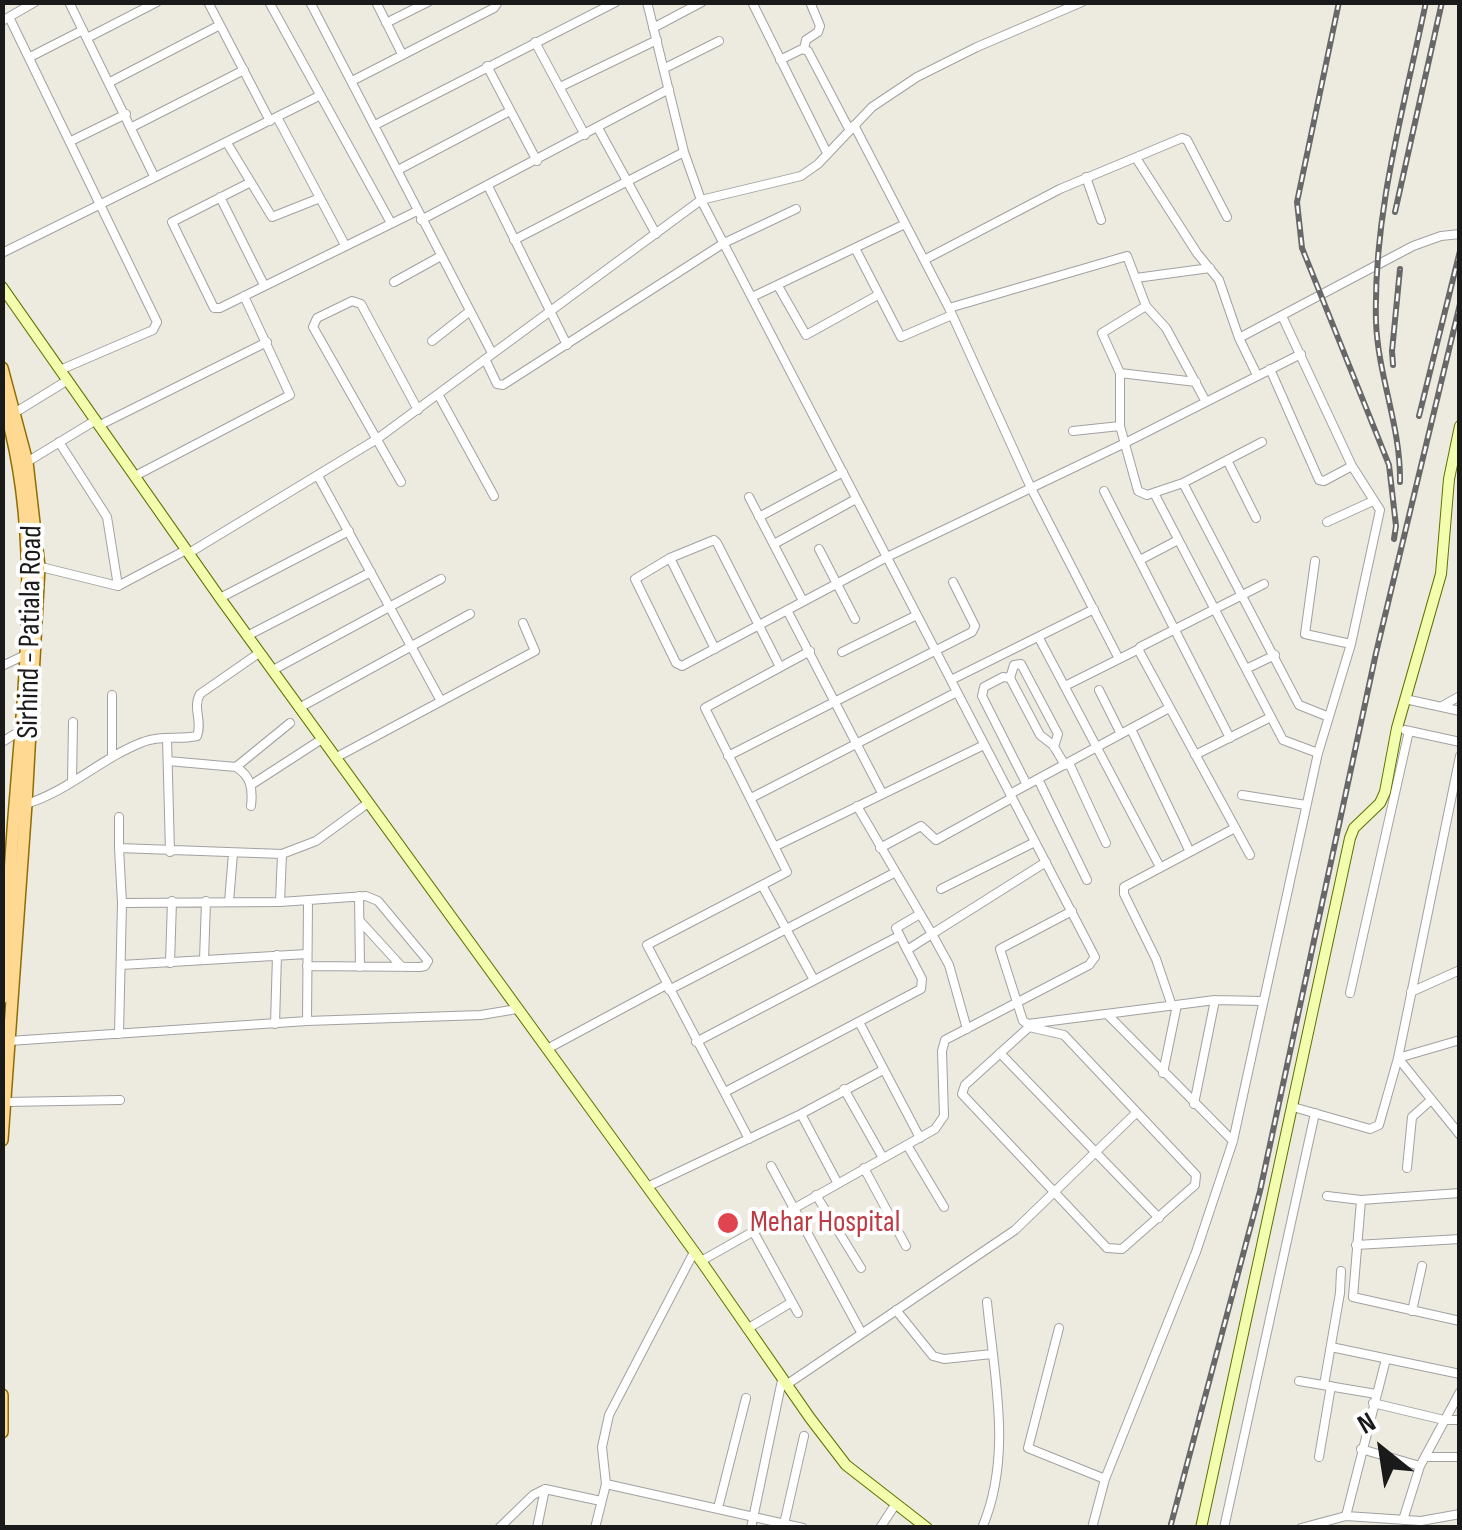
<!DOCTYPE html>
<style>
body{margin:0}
#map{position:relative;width:1462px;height:1530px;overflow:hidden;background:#edeadf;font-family:"Sofia Sans Condensed",sans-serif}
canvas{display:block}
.frame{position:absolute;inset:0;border:5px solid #1a1a1a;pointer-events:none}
.north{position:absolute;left:1332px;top:1400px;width:100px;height:100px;-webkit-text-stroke:8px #fff;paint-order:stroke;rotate:330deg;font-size:28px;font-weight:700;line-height:40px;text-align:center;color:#1a1a1a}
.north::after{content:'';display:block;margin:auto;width:35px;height:45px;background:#1a1a1a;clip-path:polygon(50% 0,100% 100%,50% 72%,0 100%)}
</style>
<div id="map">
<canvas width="1462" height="1530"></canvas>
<div class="frame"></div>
<div class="north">N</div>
</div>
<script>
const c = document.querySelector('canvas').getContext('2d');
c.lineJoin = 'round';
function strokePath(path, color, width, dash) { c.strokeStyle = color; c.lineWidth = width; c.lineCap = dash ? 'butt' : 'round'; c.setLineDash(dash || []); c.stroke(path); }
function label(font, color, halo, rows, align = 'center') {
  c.font = font + ' "Sofia Sans Condensed",sans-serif'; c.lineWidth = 8; c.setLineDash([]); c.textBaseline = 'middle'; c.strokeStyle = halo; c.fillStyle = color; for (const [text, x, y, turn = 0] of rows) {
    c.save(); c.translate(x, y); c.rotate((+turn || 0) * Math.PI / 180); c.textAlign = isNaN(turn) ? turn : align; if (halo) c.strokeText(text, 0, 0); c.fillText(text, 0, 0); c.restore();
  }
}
const street = new Path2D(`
 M69,2L154,176
 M208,2L270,121
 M269,2L391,223
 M310,2L492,353
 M376,2L402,54
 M647,2L684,152L701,200L1095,957L1089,965L945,1040L942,1051L944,1116L935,1129L701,1261
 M752,2L827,153
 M9,17L157,322L153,330L60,370
 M2,21L35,2
 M386,23L428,2
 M653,28L702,2
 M87,38L157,2
 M535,42L585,135
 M804,49L806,40L818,32L820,26L810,2
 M30,57L83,30
 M780,60L802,49L808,51L849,129
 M487,66L537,161
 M665,68L719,41
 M352,81L494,8L498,2
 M110,82L220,25
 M560,87L657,40
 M277,117L345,245
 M375,125L616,2
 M854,125L949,308L1031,488L1119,659
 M132,127L244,70
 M598,128L656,234
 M71,141L126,114
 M227,143L272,217L320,198
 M1136,158L1197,253L1219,280L1239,338L1257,375
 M398,170L510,111
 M1086,177L1101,220
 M249,183L172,222L214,308H220L417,211
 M488,186L567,345
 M220,197L264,285
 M421,220L669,89
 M514,240L684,152
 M855,248L901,337L952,315
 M2,253L319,96
 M924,260L1060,189L1182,138L1187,140L1227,217
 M1136,278L1210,268
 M394,282L441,256
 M778,286L806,335L878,295
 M752,297L905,224
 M1146,306L1102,333L1120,373V426L1138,491L1147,495L1183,483L1262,442
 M949,308L1127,256L1146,306L1166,328L1206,402
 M1239,338L1413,246L1441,236L1460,234
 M432,341L470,311
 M485,359L497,384L503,385L724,243L796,209
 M1270,369L1319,480L1324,481L1352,466
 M1120,373L1196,382
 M438,394L494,496
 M16,412L68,380
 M100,425L267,342
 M1073,431L1120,426
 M59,442L107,517L118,586
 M1227,460L1256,518
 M27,462L96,420
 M135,476L290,395L244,296
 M318,476L441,701
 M401,482L313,327L317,318L352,301L361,304L418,410
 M1183,483L1299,705L1329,717
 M1104,491L1230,738
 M1154,493L1283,740L1318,753
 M749,497L803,601
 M759,517L843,472
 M1327,522L1373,501
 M774,544L856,499
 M819,549L855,619
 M189,553L377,439L701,200L801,176L818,164L872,107L917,77L977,47L1082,2
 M670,558L715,649
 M1140,560L1178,540
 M1315,561L1305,634L1351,644
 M37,566L118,586L186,550
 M220,598L349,531
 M787,610L882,793
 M247,636L371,572
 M1039,638L1160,867
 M842,652L917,615
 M779,665L717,543L714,540L670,558L635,579L676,663L682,666L887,557L1123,444L1301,354
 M2,666L25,655
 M1246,669L1275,655
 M273,670L441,579
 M1010,678L1014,665L1021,664L1058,734L1054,747
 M951,680L1094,609
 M1065,686L1139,649
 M1099,690L1121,734
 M1405,699L1460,711
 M1442,706L1460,696
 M299,708L470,614
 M1131,729L1190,852
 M1405,730L1460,742
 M167,738L170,852
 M2,742L20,731
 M1195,755L1271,717
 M112,756V695
 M728,756L972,632L975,626L953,582
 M335,758L535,651L523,623
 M168,761L236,767C251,776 253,789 251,806
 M1069,763L1106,843
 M236,767L290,723
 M1038,779L1087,880
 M72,782L73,722
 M251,785L322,739
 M1027,785L982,696L984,687L1003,677L1010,678L1040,735L1053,745L1065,765
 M1010,794L1169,708
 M1242,795L1306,805
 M751,798L957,692
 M26,804C69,791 101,758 143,742C160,735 179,740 197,736C203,722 192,708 200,694L259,653
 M119,817V848L282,854L316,841L368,803
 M776,846L984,745
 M119,848L122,903L119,1034
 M880,848L921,826L936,840L1012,798
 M1250,855L1139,651L1140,647L1264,584
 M763,887L814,980
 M941,889L1035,842
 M359,896L360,967
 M229,902L233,853
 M280,902L282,854
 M122,903L280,902L366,896L378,901L428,961L425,966L420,967L307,966
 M1072,911L1000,949L1023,1021L1028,1024L1215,1000L1262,1001
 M360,921L402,967
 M907,950L896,928L920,914
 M204,960L206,901
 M170,963L172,901
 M121,965L307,954
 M669,990L894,873
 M1411,992L1460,970
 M1350,993L1409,731
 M1172,1006L1156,959L1124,894V887L1235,828
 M1108,1015L1233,1141
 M307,1021L308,901
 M859,1022L920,1138
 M275,1024L277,955
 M1029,1027L1064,1035L1196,1175L1195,1185L1122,1249L1107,1248L962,1094L965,1085Z
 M967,1029L949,965L932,934L1046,862
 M1460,1040L1398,1058L1460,1135
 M9,1041L307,1021L481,1015L517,1009
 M696,1042L899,936
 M547,1049L666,985
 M1000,1053L1159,1218
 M1163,1073L1177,1005
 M844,1089L883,1158
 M725,1092L921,989L922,979L907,950L932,934L857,806
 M5,1102L120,1100
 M1194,1104L1215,1000
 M1293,1107L1370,1129L1379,1125L1398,1058L1460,756
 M801,1114L837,1182
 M749,1139L647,945L787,872L705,708L810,651
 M907,1145L944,1207
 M771,1166L861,1332
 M864,1168L906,1246
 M1407,1168L1412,1117L1431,1100
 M647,1187L801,1114L883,1070
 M816,1195L861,1268
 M1327,1196L1361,1200L1460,1193
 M1361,1200L1353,1297L1460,1321
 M753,1231L798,1313
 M1356,1245L1460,1239
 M896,1310L933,1356L944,1359L992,1354
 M1412,1311L1422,1266
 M1059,1328L1028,1448L1105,1479
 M747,1329L792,1302
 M1331,1347L1460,1374
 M1299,1381L1376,1394
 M786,1385L1015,1230L1136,1113
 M1324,1385L1340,1293L1341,1271
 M1373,1403L1444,1420H1460
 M1361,1449L1420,1466
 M1319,1457L1331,1386
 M1425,1457H1459
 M606,1484L602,1447L609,1415L694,1252
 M718,1508L746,1398
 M1346,1516L1386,1359
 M1403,1520L1420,1466L1460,1392
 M784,1524L804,1436
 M499,1528L533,1495L545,1489L601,1501
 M537,1528L545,1489
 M595,1528L606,1484L803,1528
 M751,1528L782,1380
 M880,1528L895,1505
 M982,1528C1013,1456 994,1376 987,1302
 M1092,1528L1105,1479L1196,1252L1233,1141L1318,753L1351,644L1380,510L1352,466L1282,316
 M1224,1528L1315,1113
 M1301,1528L1346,1516L1421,1521L1460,1514`);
const secondary = new Path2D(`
 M2,287L220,598L701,1261L810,1418L846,1465L927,1528
 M1201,1528L1350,838L1354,828L1380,803L1385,792L1397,728L1441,574L1449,479L1460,426`);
const primary = new Path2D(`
 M2,368L27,462L39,567L26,804L2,1140
 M2,399C42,524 26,664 16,793C10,861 7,929 2,998
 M2,1395V1432`);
strokePath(street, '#a1a1a1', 10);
strokePath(secondary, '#5d7300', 12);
strokePath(primary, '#916d00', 14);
strokePath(street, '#fff', 8);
strokePath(secondary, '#f2fdad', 10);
strokePath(primary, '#ffd992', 11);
const rail = new Path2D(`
 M1339,2L1297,202L1302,248L1389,465L1396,526L1394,539
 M1395,212L1442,2
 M1393,365L1392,351L1400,269
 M1419,416L1460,251
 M1400,482C1401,427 1378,376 1376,322C1373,213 1404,108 1426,2
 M1170,1528L1260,1191L1376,653L1460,304`);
strokePath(rail, '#686868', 6);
strokePath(rail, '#fff', 2.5, [8]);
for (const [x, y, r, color] of [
 [728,1223,12,"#e0444e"]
]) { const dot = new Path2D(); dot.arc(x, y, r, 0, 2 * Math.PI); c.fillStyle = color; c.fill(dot); strokePath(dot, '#fff', 4); }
label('30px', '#1a1a1a', '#fff', [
 ["Sirhind - Patiala Road",31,632,-89]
]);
label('30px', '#be3a42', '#fff', [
 ["Mehar Hospital",750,1223]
], 'left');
</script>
